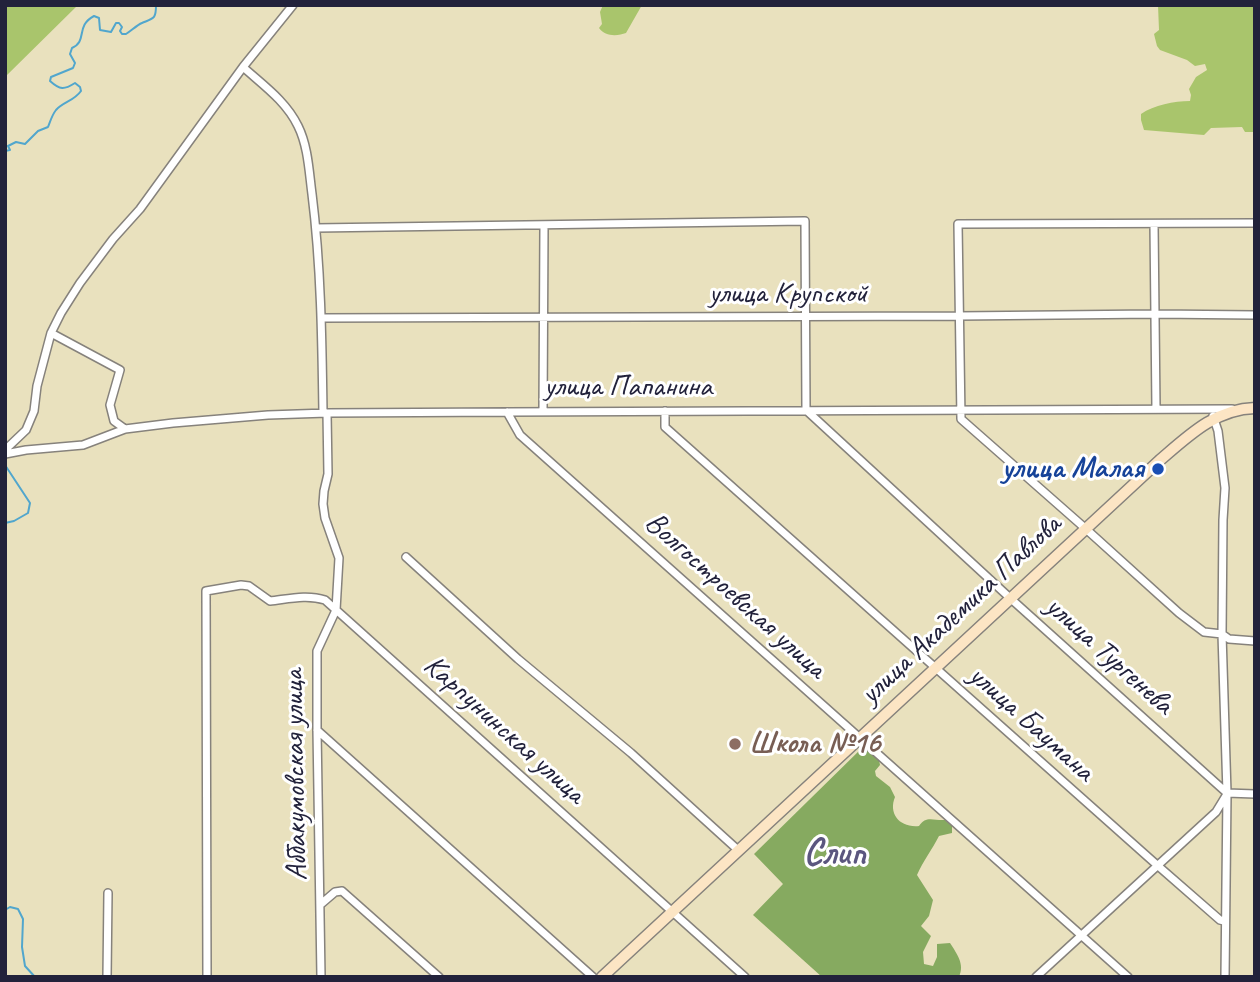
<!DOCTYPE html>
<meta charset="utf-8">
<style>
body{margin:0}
#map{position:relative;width:1260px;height:982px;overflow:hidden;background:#e9e1be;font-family:Caveat,sans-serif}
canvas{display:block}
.frame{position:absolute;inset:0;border:7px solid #22223b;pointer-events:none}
</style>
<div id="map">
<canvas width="1260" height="982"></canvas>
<div class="frame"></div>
</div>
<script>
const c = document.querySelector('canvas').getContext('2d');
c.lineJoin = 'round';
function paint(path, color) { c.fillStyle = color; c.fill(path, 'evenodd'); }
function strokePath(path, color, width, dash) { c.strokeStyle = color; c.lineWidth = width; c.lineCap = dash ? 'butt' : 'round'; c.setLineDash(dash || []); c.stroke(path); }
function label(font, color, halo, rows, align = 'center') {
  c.font = font + ' Caveat,sans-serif'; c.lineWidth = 6; c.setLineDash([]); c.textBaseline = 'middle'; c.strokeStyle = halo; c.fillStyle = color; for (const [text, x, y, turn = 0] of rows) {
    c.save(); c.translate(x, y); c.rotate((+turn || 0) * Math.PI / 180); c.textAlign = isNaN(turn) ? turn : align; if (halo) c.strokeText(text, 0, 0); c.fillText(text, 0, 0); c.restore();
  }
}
paint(new Path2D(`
 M5,5H78L5,77Z
 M603,5H642L626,33C618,36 605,37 599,28L602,24L600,12Z
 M1158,5H1255V132H1245L1242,127L1211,128L1204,135L1144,130L1141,120V114C1154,105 1174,101 1190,101L1191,95L1189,89L1196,77L1207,70L1205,64L1195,66L1187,60L1160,50L1157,46L1154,34L1159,30Z`), '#a9c56c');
paint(new Path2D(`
 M864,746L879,760L880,765L875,771L876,776L890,787L895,797C888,814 900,828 919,826C926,815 934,821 945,820L952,826V833L939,836C932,850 923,861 917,875L933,900L929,916L921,926L931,936L923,952L924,964L933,966L937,957V944L950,943C957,954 965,964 959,977H822L753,915L783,884L754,854Z`), '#86aa60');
strokePath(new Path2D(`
 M5,151L10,150L8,146L16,142L25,144L38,131L48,127C50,122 52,115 56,110C63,102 74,101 81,91L80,87L75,83C64,90 60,90 50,81L51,77L73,68L75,63L70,54L72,48C88,41 75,26 94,16L99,18L100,30L111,32L116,23H119L122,27L120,31L122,34H126C131,31 137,25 142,23C154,18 156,19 156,5
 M5,465L30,503L28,513L14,521L5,523
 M5,910L10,907L18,909L23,919L22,947L25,966L35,977`), '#51a6cd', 2);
const street = new Path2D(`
 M243,67C263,85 286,101 298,126C308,146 309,171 312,194C321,266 322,340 323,413
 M1255,223L958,224L961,419L1086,529L1179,613L1204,632L1222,634L1229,639L1255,641
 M1154,224L1156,409
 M316,228L805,221L806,410L1010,598L1227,793
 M321,318L959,316L1155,314L1255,315
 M51,333L120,370L110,405L114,421L125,429
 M665,411V427L1157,865L1220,920L1224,921
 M507,412L520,435L1128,977
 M543,412L544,226
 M1213,416L1218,431L1225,488L1223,520L1222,634L1227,793L1225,977
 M5,450L26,430L34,411L37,386L51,333L61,313L80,283L113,239L140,209L243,67L293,5
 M5,454L26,450L83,445L125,429L173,423L268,415L327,413L507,412L1232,409
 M406,557L518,659L631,753L738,850
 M317,730L593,977
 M1227,793L1255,794
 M321,904L335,892L342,891L439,977
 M107,977L108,893
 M207,977L206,591L241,585L249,586L270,601C288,599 307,594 325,600L745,977
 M321,977L317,730V651L336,610L339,558L325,518L323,504L324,491L328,474L327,413
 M1036,977L1216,812L1227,794`);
const secondary = new Path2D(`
 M602,977L1159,461C1188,436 1215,409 1255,408`);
strokePath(street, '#86827c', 10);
strokePath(secondary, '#86827c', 13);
strokePath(street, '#fff', 7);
strokePath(secondary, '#fce5c4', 10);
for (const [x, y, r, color] of [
 [1158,469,7,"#1a4fb4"],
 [735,744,7,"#8d6e63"]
]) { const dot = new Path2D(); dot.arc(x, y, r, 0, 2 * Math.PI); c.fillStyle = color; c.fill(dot); strokePath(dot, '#fff', 2.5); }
label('30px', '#22223b', '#fff', [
 ["улица Крупской",788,294],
 ["улица Папанина",628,387],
 ["Волгостроевская улица",735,596,42],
 ["улица Академика Павлова",961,610,-43],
 ["улица Тургенева",1109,656,42],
 ["улица Баумана",1031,724,42],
 ["Карпунинская улица",504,730,42],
 ["Аббакумовская улица",296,775,-91]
]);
label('bold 30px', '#164399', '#fff', [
 ["улица Малая",1144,469]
], 'right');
label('bold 30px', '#785e54', '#fff', [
 ["Школа №16",749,744]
], 'left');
label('bold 37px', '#5b567f', '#fff', [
 ["Слип",835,854]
]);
</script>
